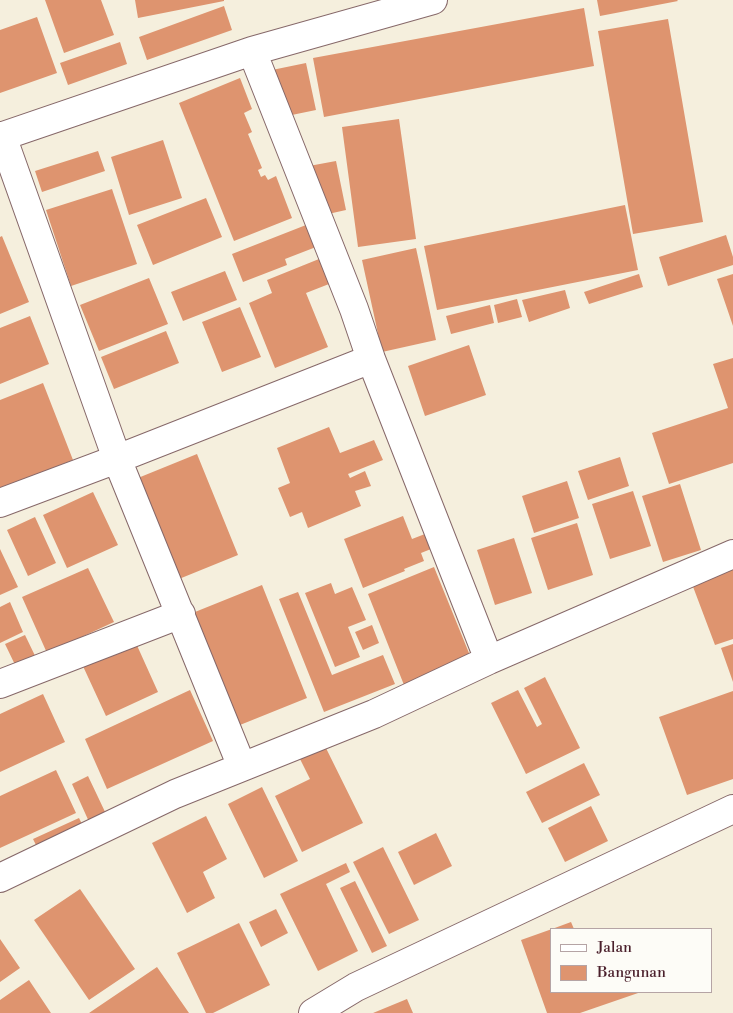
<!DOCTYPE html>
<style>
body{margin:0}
#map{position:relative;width:733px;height:1013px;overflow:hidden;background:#f5efdd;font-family:"Libre Bodoni",serif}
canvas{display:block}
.legend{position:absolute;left:550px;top:928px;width:162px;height:65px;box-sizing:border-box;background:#fdfcf7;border:1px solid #b5a4a5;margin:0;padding:6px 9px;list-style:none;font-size:15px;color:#4a1f2b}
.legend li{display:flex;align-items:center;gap:10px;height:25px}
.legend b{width:25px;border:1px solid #b5a4a5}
</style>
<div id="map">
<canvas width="733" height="1013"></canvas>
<ul class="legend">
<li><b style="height:6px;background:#fff"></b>Jalan</li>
<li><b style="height:14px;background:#de946f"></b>Bangunan</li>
</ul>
</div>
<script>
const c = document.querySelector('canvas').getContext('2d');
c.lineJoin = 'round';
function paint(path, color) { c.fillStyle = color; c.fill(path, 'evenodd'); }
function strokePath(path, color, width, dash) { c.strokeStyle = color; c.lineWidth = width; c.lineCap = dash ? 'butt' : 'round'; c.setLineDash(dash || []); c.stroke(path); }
paint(new Path2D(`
 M45,0H101L114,35L64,53Z
 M135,0H224V1L138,18Z
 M597,0H677L678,1L600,16Z
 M224,6L232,30L147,60L139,37Z
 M584,8L594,66L324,117L313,58Z
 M37,17L57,73L0,93V30Z
 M668,19L703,222L633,234L598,31Z
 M120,42L127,64L68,85L60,63Z
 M306,63L316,110L282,117L272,70Z
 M240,78L252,109L244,113L252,132L248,134L262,168L258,170L261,177L265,175L268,180L276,176L292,218L234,241L179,103Z
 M399,119L416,239L358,247L342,127Z
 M163,140L182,198L129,215L111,157Z
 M98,151L105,171L42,192L35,171Z
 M336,161L346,210L319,216L309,166Z
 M112,189L137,264L71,286L46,210Z
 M206,198L222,237L153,265L137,225Z
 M625,205L638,270L437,310L424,246Z
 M306,225L316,247L285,259L287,265L243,282L232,254Z
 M726,235L733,257V265L668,286L659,257Z
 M2,236L29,302L0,314V237Z
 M416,248L436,340L382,352L362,260Z
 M319,259L329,284L306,293L328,347L275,368L249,303L272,293L267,280Z
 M225,271L237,300L183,321L171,292Z
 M639,274L643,287L589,304L584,292Z
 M733,274V326L717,279Z
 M149,278L168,324L99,351L80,305Z
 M565,290L570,308L529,322L522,300Z
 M517,299L522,317L498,323L494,305Z
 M490,305L494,323L451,334L446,316Z
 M240,307L261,357L222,372L202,322Z
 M30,316L49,364L0,384V328Z
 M166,331L179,363L114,389L101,357Z
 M469,345L486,395L425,416L408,366Z
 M733,358V463L669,484L652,433L728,408L713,364Z
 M43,383L73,460L0,489V400Z
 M329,427L340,453L374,440L383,460L348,474L350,478L365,471L371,486L355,491L361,506L308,528L302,512L290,517L278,488L290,483L277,448Z
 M197,454L238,555L174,581L133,480Z
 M620,457L629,486L588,500L578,471Z
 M567,481L579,518L534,533L522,496Z
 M680,484L701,550L663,562L642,496Z
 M633,491L651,546L610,559L592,504Z
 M93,492L118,545L67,568L43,515Z
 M403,516L412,539L425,534L431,549L421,553L424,561L404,569L405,571L363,588L344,539Z
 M35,517L56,563L28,576L7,530Z
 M577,523L593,575L548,590L531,538Z
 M514,538L532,593L495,605L477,550Z
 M0,549L18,587L0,595Z
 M434,567L471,658L404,685L368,594Z
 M88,568L114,622L47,653L22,597Z
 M733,569V639L715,645L692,584Z
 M331,583L335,594L352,587L366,620L348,627L360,657L335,667L305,593Z
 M262,585L307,698L235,727L190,614Z
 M298,592L332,675L383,655L395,684L324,712L279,599Z
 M10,602L23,632L0,643V607Z
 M372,625L379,643L363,650L355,632Z
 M25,635L39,664L19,673L5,644Z
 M135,641L158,692L106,716L82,664Z
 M733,644V682L721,648Z
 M545,677L580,748L526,774L491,703L518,690L537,727L542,724L524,688Z
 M190,690L213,741L107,789L85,739Z
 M733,691V779L687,795L659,717Z
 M43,694L65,742L0,772V714Z
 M322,740L363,823L302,852L275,796L310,779L297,753Z
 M584,763L600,795L542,823L526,792Z
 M56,770L76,813L0,848V796Z
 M88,776L107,816L90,824L72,784Z
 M262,787L298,861L264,878L228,804Z
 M591,806L608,841L565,862L548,828Z
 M206,816L227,859L203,872L215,898L187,913L152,843Z
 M79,818L85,830L39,851L33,839Z
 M436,833L452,866L414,885L398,852Z
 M383,847L419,920L389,934L353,862Z
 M346,863L350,872L326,884L358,951L318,971L280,894Z
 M355,881L387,946L372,953L340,888Z
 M80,889L135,969L89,1000L34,920Z
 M276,909L288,933L261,947L249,922Z
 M571,922L574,929H552Z
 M239,923L270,985L213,1013H206L177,953Z
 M552,929V992H641L580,1013H547L521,940Z
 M0,939L20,968L0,982Z
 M157,967L189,1013H89Z
 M29,980L51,1013H0V1000Z
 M407,999L413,1013H373Z`), '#de946f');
const minor = new Path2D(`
 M252,51L354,309L371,359L489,660
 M2,136L117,459L242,767
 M0,137L252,51L433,0
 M0,503L117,459L371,359
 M0,684L181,614
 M0,878L175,794L374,714L489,660L733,554
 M313,1013L356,987L733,809`);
strokePath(minor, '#866869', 30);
strokePath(minor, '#fff', 28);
</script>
